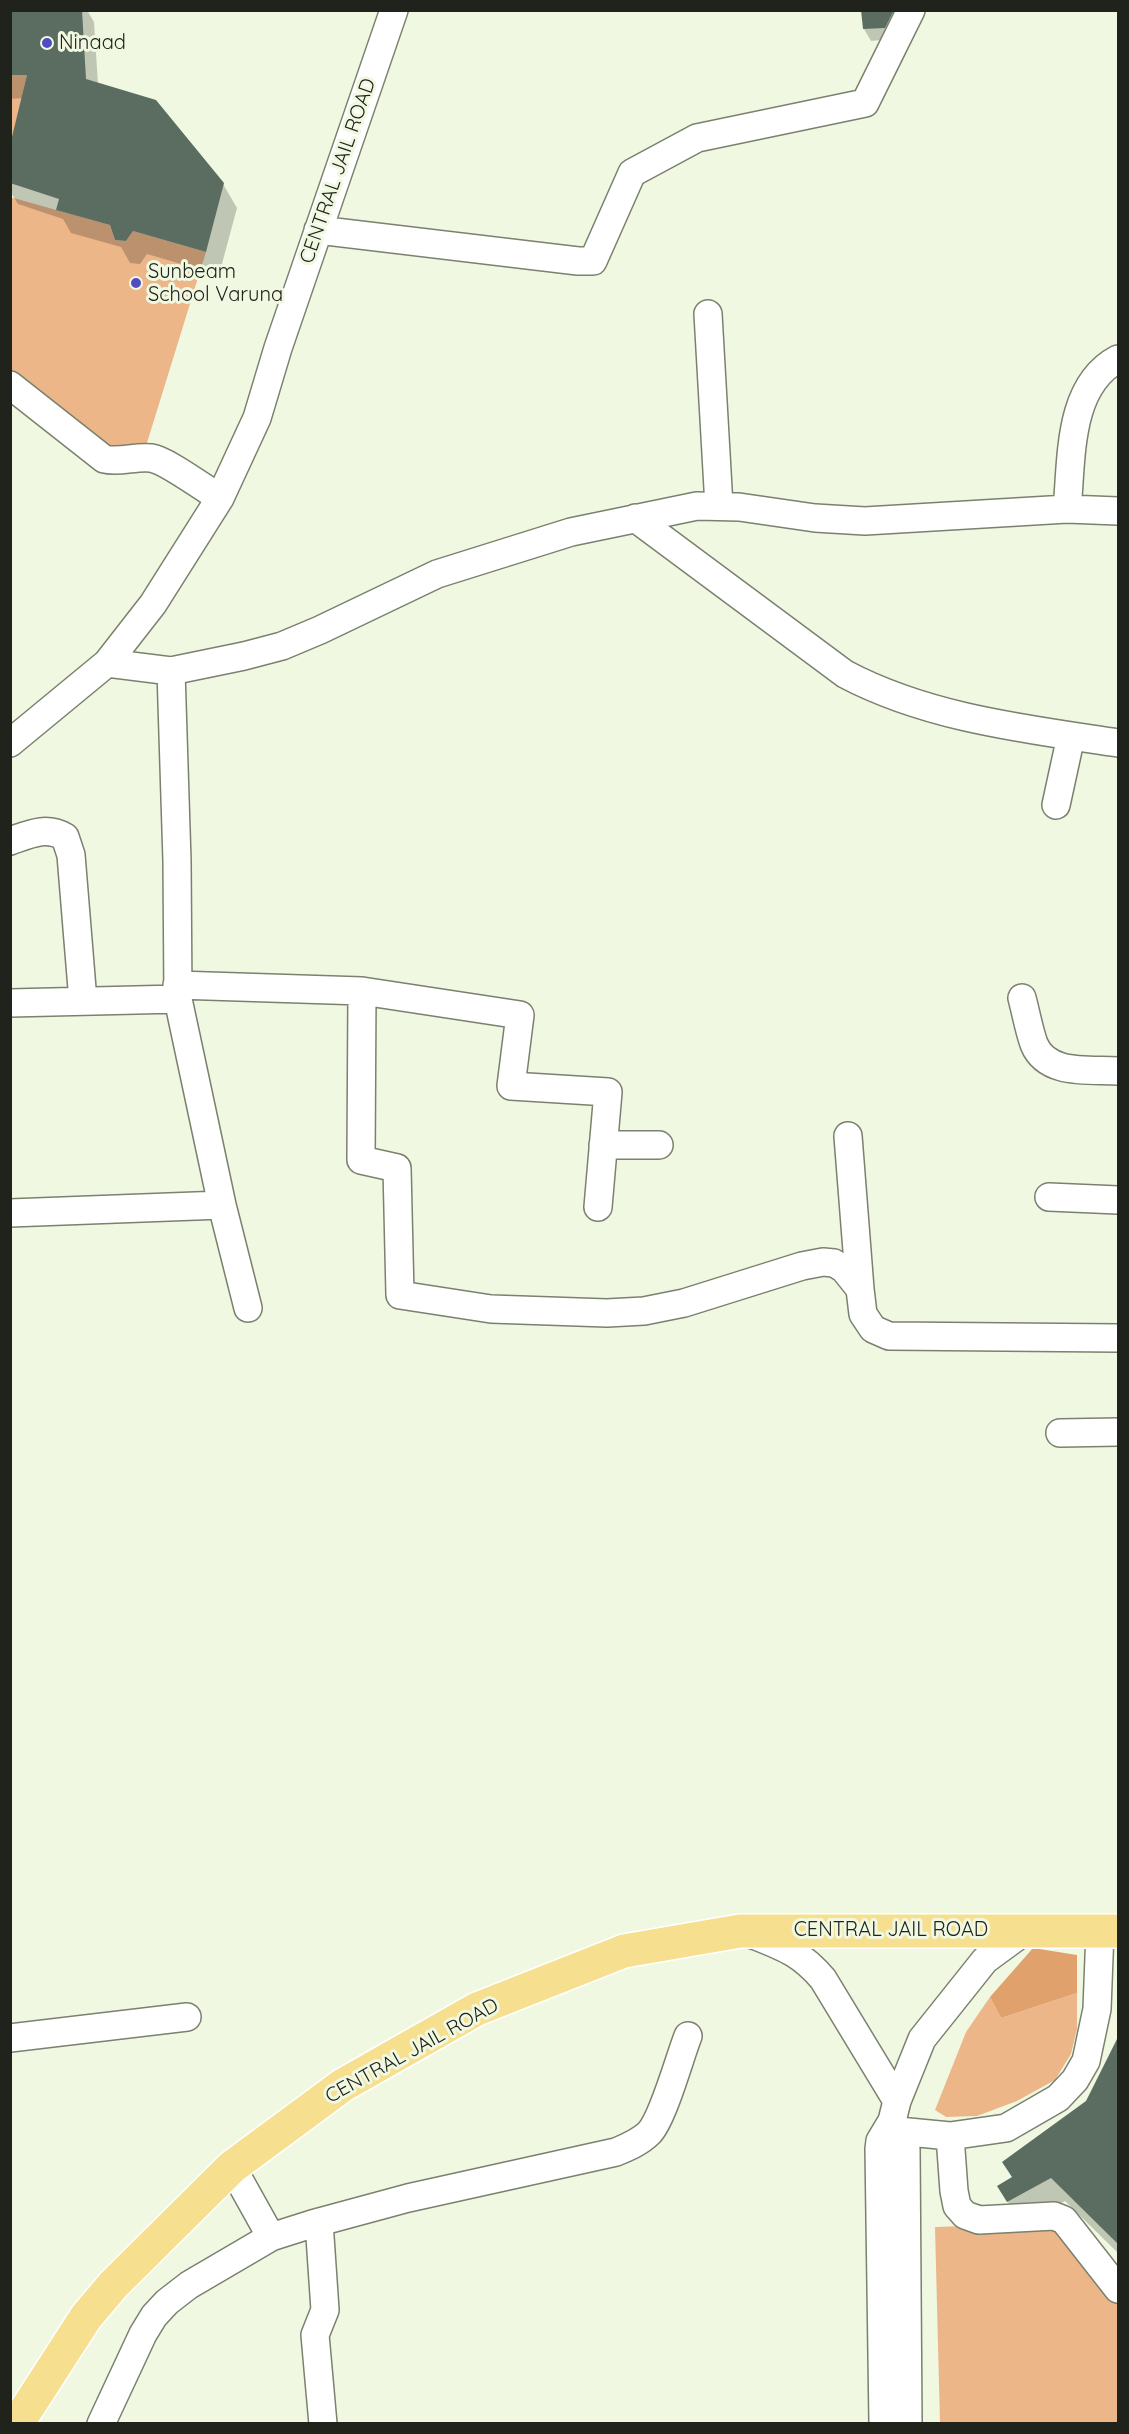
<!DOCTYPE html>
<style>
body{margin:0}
#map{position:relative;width:1129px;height:2434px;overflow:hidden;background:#f0f8e2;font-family:Quicksand,sans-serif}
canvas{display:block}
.frame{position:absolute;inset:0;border:12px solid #20231b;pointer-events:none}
</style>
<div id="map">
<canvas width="1129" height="2434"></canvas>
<div class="frame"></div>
</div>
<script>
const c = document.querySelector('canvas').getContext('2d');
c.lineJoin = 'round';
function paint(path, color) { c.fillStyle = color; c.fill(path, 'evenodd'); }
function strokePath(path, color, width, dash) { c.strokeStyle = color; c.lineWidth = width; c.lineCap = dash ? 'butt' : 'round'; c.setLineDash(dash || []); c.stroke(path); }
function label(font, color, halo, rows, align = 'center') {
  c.font = font + ' Quicksand,sans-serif'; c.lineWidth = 6; c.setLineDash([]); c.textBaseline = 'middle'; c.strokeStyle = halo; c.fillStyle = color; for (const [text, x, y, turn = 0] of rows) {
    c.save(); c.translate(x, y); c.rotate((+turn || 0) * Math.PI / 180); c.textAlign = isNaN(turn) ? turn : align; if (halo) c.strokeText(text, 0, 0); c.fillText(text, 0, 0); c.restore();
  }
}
paint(new Path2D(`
 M11,75H27L11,145Z
 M10,197L110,225L115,240L126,241L133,231L206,252L146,446L105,456L11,376Z
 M1077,1993V2029L1071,2054L1055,2080L1017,2101L977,2116L946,2117L935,2110L966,2032L990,1997L1001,2018Z
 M1057,2223L1083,2238L1118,2267V2423H940L935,2227Z`), '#ecb689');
paint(new Path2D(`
 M1033,1948L1077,1955V1993L1001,2018L990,1997Z`), '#e0a16c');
paint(new Path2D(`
 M10,10H87L94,22L98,84L223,184L237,208L219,275L147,254L140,264L130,263L121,247L71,233L63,219L18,204L10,191V152L23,98L10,99Z
 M863,10H896L891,39L871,41L864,29Z
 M1118,2039V2253L1065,2201L1022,2225L999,2187L1013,2179L1004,2162L1087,2102Z`), '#0003');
paint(new Path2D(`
 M10,10H82L86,79L156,100L224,183L206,252L133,231L126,241L115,240L110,225L56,210L59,199L10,183V145L27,75H10Z
 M861,10H892L893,12L885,28L863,29Z
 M1119,2035V2245L1051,2178L1007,2202L997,2186L1012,2177L1002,2162L1086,2101Z`), '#5b6d60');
const minor = new Path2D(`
 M318,230L578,261H593L632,173L697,138L865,103L911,10
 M708,314L719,506
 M10,385L104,459C120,463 135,456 151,458C166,460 205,489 220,498
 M1067,509C1072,460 1067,386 1118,359
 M635,518L845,674C928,718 1026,729 1118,743
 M107,663L171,671L244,656L282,646L320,630L437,574L571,532L697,506L739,507L815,518L865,521L1067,509L1118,511
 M171,671L177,861L178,999L222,1205L248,1308
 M10,743L107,663L153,604L220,498L257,418L278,348L394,10
 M1056,805L1071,736
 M10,841C30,834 46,826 65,837L71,855L83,1001
 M177,985L362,991L520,1015L511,1086L608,1092L598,1207
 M362,991L361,1160L397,1168L400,1295L491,1309L607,1313L644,1311L684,1303L802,1266L823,1262L834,1263L844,1269L860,1289L863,1314L873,1329L889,1336L1118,1338
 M1022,998C1026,1013 1029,1030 1034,1044C1047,1076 1090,1069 1118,1071
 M10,1003L178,999
 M848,1136L860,1289
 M603,1145H659
 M1049,1197L1118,1200
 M10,1213L222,1205
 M1060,1433L1118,1432
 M1100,1931L1097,2009L1086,2061L1075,2080L1058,2098L1006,2128L950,2136L954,2191L957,2206L965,2215L979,2220L1054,2216L1064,2220L1118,2289
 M751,1934C783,1947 800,1952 823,1979L897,2101
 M10,2038L187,2017
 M892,2121L906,2149L908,2424
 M898,2131L950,2136
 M232,2167L271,2237
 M319,2222L325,2310L315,2335L323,2424
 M101,2424L143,2334L154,2316L167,2302L189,2285L271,2237L312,2224L408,2198L616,2152C628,2147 640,2142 649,2133C663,2119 680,2056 688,2036
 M883,2424L879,2149L880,2141L892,2121L897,2101L922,2039L985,1960L1026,1930`);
const major = new Path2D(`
 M17,2424L86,2317L114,2284L232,2167L343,2085L477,2009L624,1951L740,1931H1118`);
strokePath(minor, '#7a816e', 30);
strokePath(major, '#fff', 36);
strokePath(minor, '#fff', 27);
strokePath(major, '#f7df90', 33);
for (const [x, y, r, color] of [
 [47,43,6,"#514bc2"],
 [136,283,6,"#514bc2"]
]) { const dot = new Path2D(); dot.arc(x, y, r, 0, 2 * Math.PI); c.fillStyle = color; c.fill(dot); strokePath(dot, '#f0f8e2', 2); }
label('20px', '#20231b', '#f0f8e2', [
 ["Ninaad",59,43],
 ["Sunbeam",148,272],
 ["School Varuna",148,295]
], 'left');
label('20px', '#20231b', '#f0f8e2', [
 ["CENTRAL JAIL ROAD",338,171,-71],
 ["CENTRAL JAIL ROAD",891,1930],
 ["CENTRAL JAIL ROAD",412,2051,-29]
]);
</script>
